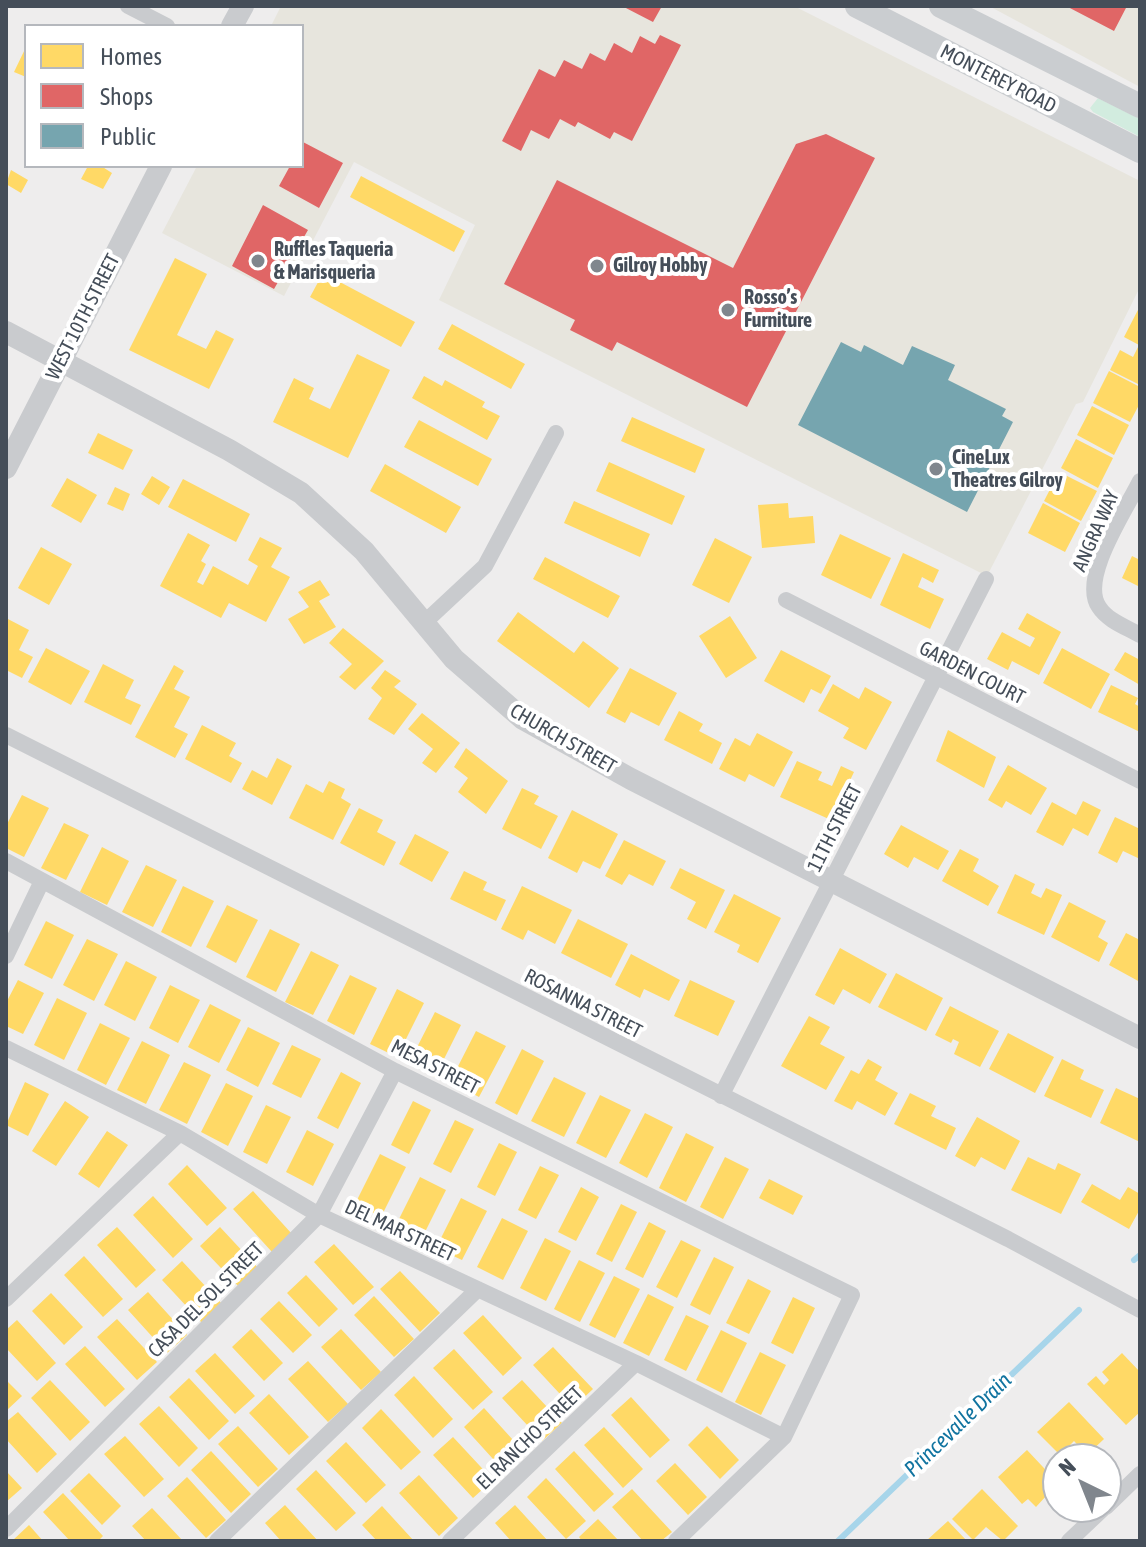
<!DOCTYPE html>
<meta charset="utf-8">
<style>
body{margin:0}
#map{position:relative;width:1146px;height:1547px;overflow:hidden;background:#eeeded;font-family:"Asap Condensed",sans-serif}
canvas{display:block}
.frame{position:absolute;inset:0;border:8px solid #454e59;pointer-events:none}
.legend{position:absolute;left:24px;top:24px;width:280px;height:144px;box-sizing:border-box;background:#fff;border:2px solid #b5b8bd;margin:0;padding:10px 14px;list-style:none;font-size:24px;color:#454e59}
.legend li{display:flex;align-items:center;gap:16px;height:40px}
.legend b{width:40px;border:2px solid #b5b8bd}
.north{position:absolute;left:1042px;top:1443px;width:80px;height:80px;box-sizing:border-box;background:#fff;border:2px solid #b5b8bd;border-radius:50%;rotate:317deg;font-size:22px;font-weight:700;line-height:32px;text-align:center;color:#454e59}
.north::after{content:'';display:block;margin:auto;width:28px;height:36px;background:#80868d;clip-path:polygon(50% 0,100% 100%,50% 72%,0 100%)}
</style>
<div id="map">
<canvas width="1146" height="1547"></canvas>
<div class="frame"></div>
<ul class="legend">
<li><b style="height:22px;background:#ffd966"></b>Homes</li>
<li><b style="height:22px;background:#e06666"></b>Shops</li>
<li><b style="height:22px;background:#76a5af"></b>Public</li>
</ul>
<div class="north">N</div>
</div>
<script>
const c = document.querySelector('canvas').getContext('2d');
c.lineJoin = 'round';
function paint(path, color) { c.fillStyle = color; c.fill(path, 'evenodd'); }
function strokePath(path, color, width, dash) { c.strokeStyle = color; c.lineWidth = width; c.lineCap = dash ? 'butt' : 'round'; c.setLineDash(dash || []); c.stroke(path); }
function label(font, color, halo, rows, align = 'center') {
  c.font = font + ' "Asap Condensed",sans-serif'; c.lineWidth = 8; c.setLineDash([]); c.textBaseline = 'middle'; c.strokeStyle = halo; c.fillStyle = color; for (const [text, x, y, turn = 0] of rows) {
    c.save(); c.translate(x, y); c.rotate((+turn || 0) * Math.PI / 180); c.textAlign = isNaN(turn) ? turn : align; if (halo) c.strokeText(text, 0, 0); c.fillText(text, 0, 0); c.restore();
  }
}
paint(new Path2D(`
 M281,6H794L1140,181V287L1083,402L1076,404L987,576L439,300L475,225L354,162L284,296L162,233L197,166H302V26H271Z
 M989,6H1140V87Z`), '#e7e5dd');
paint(new Path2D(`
 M1098,98L1140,119V137L1093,112L1090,108Z`), '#d2ecdf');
paint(new Path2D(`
 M26,47V77L14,72Z
 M88,166H101L112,173L103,189L81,179Z
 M11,170L28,180L21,193L6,184Z
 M361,176L465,231L454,252L350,197Z
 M175,258L207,274L177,335L206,349L216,330L234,339L209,389L129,350Z
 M323,273L415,322L401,347L310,297Z
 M1140,306V385L1110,370L1120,350L1133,357L1139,345L1124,337Z
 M452,324L525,364L511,389L438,349Z
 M357,354L390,370L348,458L273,422L294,378L314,388L309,399L330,409Z
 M1109,371L1140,387V403L1130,422L1093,403Z
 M424,376L442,386L445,380L485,402L482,407L500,416L487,440L412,398Z
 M1092,406L1129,425L1114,455L1077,435Z
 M632,417L705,449L695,473L621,441Z
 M419,420L492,459L478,486L404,447Z
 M98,433L133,450L123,470L88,453Z
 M1076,439L1113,458L1098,488L1061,468Z
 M609,462L685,496L672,525L596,491Z
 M385,464L461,507L446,533L370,491Z
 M1059,472L1097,491L1081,521L1044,501Z
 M152,476L170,487L159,505L141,494Z
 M67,478L97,495L81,523L51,506Z
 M183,479L250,514L236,542L168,507Z
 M115,487L130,494L123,511L107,504Z
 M574,501L650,534L640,557L564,523Z
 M788,503L789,518L813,516L815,543L762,548L758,505Z
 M1043,503L1080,523L1065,552L1028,533Z
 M188,533L210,545L201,561L206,564L197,582L203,585L213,566L248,585L258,566L248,560L260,537L282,548L271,567L290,577L266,622L229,603L221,618L160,586Z
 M840,534L891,558L871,599L821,575Z
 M715,538L752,557L729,603L692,585Z
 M41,547L72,564L49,605L18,588Z
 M903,553L939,570L933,583L922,577L918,587L944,599L930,629L880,605Z
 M1132,556L1140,560V587L1122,578Z
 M545,557L620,596L608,618L533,579Z
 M320,580L330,595L319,601L336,627L304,644L288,619L309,607L298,592Z
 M518,612L574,653L583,641L619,668L589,708L497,641Z
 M1027,613L1061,632L1039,675L1012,661L1008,670L987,659L1002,632L1030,647L1035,638L1018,629Z
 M730,616L757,658L726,678L699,636Z
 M6,618L29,630L19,650L33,657L22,678L6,670Z
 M343,628L384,661L355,690L339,677L352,664L329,643Z
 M46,648L90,671L71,705L28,682Z
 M1062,648L1110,674L1091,709L1043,683Z
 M781,650L831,676L821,694L811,689L804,703L764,681Z
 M1125,652L1140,660V685L1114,670Z
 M103,664L134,680L125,698L141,705L131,725L84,702Z
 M174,665L184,671L174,689L190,697L174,727L188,734L175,758L135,737Z
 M630,668L677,693L659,726L631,712L625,723L606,713Z
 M385,670L401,681L394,687L417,704L394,735L368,719L382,698L371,688Z
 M833,684L859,699L865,687L892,702L866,750L843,738L849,728L818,711Z
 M1111,685L1138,698L1135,704L1140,707V732L1098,712Z
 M679,711L703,724L699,731L722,743L712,764L664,740Z
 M422,713L460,743L436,773L422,763L433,749L408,729Z
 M202,725L236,743L229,756L242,763L231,783L185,759Z
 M948,730L996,757L984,788L936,761Z
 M757,733L793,752L774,787L749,774L745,782L719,769L735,738L750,746Z
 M466,748L508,781L486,814L458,792L468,778L454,767Z
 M277,758L292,766L272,805L242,789L252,770L267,778Z
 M797,761L822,772L818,780L832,786L841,766L854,772L831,820L780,797Z
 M1008,765L1047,788L1031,815L1006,801L1002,808L988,800Z
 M329,781L345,789L341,798L351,804L333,840L289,818L306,784L323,793Z
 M522,788L539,796L534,804L558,816L541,849L502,829Z
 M22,795L49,808L24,857L6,848V826Z
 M1083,801L1101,810L1088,836L1073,828L1063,846L1036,832L1052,802L1076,815Z
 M359,808L383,820L377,832L396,842L384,866L340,843Z
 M572,810L618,834L600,869L583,861L577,873L548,858Z
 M1115,817L1140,829V859L1123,851L1117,863L1098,853Z
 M64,823L89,835L66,880L41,868Z
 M901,825L949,851L938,870L914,857L908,868L884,854Z
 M415,834L449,852L432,882L399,864Z
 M624,840L666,861L653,886L629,874L622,885L605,876Z
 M102,847L129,861L107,905L80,892Z
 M960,849L979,859L973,871L999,886L988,906L942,881Z
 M146,865L177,880L153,927L122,912Z
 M680,868L725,890L706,929L687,919L696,902L670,888Z
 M464,871L487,882L483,890L506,900L496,921L450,899Z
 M1015,874L1035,884L1031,893L1041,898L1046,888L1062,895L1044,935L997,913Z
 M183,886L214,901L191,947L161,932Z
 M522,886L572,910L555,944L528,930L523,940L501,929Z
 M734,894L781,918L758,963L737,952L740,945L714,932Z
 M1069,902L1106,921L1098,937L1108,943L1099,962L1051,937Z
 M227,905L258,920L236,963L206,947Z
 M578,919L628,944L611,978L561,953Z
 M46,921L74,935L52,979L24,965Z
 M270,929L300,944L276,992L246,977Z
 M1126,933L1140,940V982L1109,965Z
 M87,939L118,954L94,1001L63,985Z
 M840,948L887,974L870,1004L843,989L834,1005L815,995Z
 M311,951L339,965L313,1015L285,1002Z
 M631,954L680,980L669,1001L644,989L640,998L615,985Z
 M126,961L157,977L135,1021L104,1005Z
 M896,973L943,998L926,1031L878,1007Z
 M350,975L377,988L354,1035L327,1021Z
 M18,980L44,993L23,1034L6,1026V1003Z
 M690,980L735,1001L718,1036L674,1016Z
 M170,985L200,1000L178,1043L149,1028Z
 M397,989L424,1003L397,1057L370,1044Z
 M57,998L87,1013L64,1060L34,1045Z
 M210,1004L241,1020L219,1063L188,1047Z
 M950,1006L999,1031L980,1067L954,1054L959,1042L953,1039L951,1043L935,1035Z
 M435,1012L461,1025L435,1077L409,1063Z
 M809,1016L830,1027L820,1044L845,1057L826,1090L781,1066Z
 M100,1023L130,1038L106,1085L77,1070Z
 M248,1027L280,1043L258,1087L226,1070Z
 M476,1031L506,1046L479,1097L450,1082Z
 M1008,1033L1054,1057L1035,1093L989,1069Z
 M142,1041L170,1055L146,1104L117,1090Z
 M292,1045L321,1059L301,1098L272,1084Z
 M522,1049L544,1061L517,1115L495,1103Z
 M868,1059L882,1067L875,1080L898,1093L885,1116L857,1101L852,1110L834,1101L851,1070L859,1074Z
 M1062,1059L1084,1070L1080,1079L1104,1090L1091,1118L1044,1096Z
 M184,1062L211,1075L187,1124L159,1110Z
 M341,1072L361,1083L338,1129L317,1118Z
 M554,1077L586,1093L564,1137L531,1121Z
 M25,1082L49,1094L28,1136L6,1125Z
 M226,1083L253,1096L228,1146L201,1132Z
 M1116,1088L1140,1099V1142L1100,1123Z
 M910,1093L936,1106L931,1116L956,1128L946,1150L894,1124Z
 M600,1095L631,1110L606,1158L576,1143Z
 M65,1101L89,1117L56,1166L32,1151Z
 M413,1101L431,1110L409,1154L391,1145Z
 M266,1105L291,1117L267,1164L243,1152Z
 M645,1113L673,1127L647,1178L619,1163Z
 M977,1117L1020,1141L1005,1170L981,1157L975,1167L955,1156Z
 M455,1120L474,1129L451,1173L433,1164Z
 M307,1130L334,1144L313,1186L286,1172Z
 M107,1131L128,1145L99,1188L78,1174Z
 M686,1133L714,1147L686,1202L659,1188Z
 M499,1143L517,1152L495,1196L477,1187Z
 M380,1154L406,1167L381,1217L355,1204Z
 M725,1157L749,1169L723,1219L700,1207Z
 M1028,1157L1055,1170L1058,1163L1081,1174L1061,1214L1011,1190Z
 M187,1165L227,1208L207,1226L168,1184Z
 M540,1166L559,1175L536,1219L518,1210Z
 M420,1177L446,1190L421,1240L395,1227Z
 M769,1179L803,1196L793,1215L759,1198Z
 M1092,1184L1120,1200L1128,1187L1140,1194V1209L1129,1229L1081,1202Z
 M581,1187L599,1197L576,1241L558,1232Z
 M253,1191L292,1234L272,1252L233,1209Z
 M153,1196L193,1239L173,1258L133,1215Z
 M461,1198L487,1211L462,1260L436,1248Z
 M621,1204L637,1212L612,1262L596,1254Z
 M502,1218L528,1231L503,1280L477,1267Z
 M649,1222L666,1231L643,1278L625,1269Z
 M117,1227L156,1270L136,1288L97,1245Z
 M220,1227L260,1270L240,1288L200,1246Z
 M545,1238L571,1251L546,1301L520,1288Z
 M681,1240L701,1250L677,1298L656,1287Z
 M334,1244L374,1287L353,1305L314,1262Z
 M84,1256L123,1299L103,1317L64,1275Z
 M714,1257L734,1267L710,1315L690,1305Z
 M579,1260L605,1273L580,1322L554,1309Z
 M182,1261L222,1304L202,1323L162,1280Z
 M400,1271L440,1313L420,1332L380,1289Z
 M306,1275L338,1309L319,1327L287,1293Z
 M614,1276L640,1289L615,1338L589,1325Z
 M748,1279L771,1291L749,1334L726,1323Z
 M148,1292L187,1335L167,1353L128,1310Z
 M51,1293L83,1327L64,1345L32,1311Z
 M648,1294L674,1307L649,1356L623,1343Z
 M374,1296L414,1339L394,1357L354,1315Z
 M793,1297L815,1308L793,1354L771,1343Z
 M279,1301L312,1335L293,1353L260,1319Z
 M483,1315L522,1358L503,1376L463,1333Z
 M686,1315L709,1326L686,1371L664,1360Z
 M117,1319L157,1362L137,1380L97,1337Z
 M17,1320L56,1363L37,1381L6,1348V1330Z
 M251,1329L283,1363L264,1381L232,1347Z
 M341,1329L381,1372L361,1390L321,1347Z
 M721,1330L747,1343L722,1393L696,1380Z
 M85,1346L125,1389L105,1407L65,1364Z
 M553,1347L593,1389L573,1408L533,1365Z
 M454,1349L493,1392L473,1410L433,1368Z
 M760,1352L786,1365L761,1415L735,1402Z
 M215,1353L255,1396L235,1414L195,1371Z
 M1122,1353L1140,1372V1412L1126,1425L1087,1384L1096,1376L1104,1385L1109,1380L1102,1372Z
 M308,1361L348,1404L328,1422L288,1379Z
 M414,1376L453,1419L433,1438L394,1395Z
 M189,1378L229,1421L209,1440L169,1397Z
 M6,1380L22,1396L6,1411Z
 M50,1380L90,1422L70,1441L31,1398Z
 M522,1380L562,1423L542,1441L502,1398Z
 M269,1394L309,1437L289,1455L249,1413Z
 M631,1397L670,1440L650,1458L611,1415Z
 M1069,1402L1104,1439L1087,1455L1074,1441L1060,1455L1037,1432Z
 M159,1406L198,1448L179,1467L139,1424Z
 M484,1408L523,1451L503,1470L464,1427Z
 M381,1409L421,1452L401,1470L362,1428Z
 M18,1412L57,1454L37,1473L6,1439V1422Z
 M238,1426L278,1469L258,1487L218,1444Z
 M707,1426L739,1460L720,1479L688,1445Z
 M604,1427L643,1469L623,1488L584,1445Z
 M125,1436L164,1479L144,1497L104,1454Z
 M453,1437L493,1480L473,1498L433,1455Z
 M346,1442L386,1485L366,1503L326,1461Z
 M1027,1450L1058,1483L1036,1507L1028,1499L1022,1504L998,1477Z
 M211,1451L251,1494L231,1513L191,1470Z
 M574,1451L614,1494L594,1512L555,1469Z
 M675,1463L707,1497L688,1515L656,1481Z
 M316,1470L356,1513L336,1531L296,1489Z
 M6,1471L22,1488L6,1502Z
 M89,1473L121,1506L102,1525L70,1491Z
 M419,1475L458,1518L439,1536L399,1493Z
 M187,1477L226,1520L206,1538L167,1496Z
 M546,1478L586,1521L566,1539L527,1497Z
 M632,1489L672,1532L661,1541H643L612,1507Z
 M982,1489L1018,1526L1003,1541L986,1527L973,1540L952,1519Z
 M63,1493L103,1536L98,1541H70L43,1512Z
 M285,1505L318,1541H281L265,1523Z
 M515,1505L548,1541H511L495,1523Z
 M382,1506L414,1541H377L362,1525Z
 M152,1508L183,1541H146L132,1526Z
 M598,1519L619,1541H582L579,1537Z
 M948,1521L967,1541H926Z
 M29,1525L43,1541H12Z`), '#ffd966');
paint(new Path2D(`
 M622,6H662L653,22Z
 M1066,6H1127L1114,31Z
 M660,35L681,45L632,141L614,132L610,139L578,122L575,127L560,119L549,139L531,130L521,151L502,141L539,69L555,77L564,60L582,69L590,53L605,61L614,43L632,53L640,36L655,44Z
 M826,134L875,158L747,407L617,342L612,351L570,330L575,320L504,284L557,180L733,268L796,144Z
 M303,142L343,163L319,208L279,186L290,166H302Z
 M263,205L308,230L274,289L232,266Z`), '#e06666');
paint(new Path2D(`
 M841,342L861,352L864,345L903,365L912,346L955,365L948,380L1006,409L1002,416L1013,422L967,512L798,425Z`), '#76a5af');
strokePath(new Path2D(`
 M1134,1260L1140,1255
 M838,1541L1079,1310`), '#a7d5ea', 6);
strokePath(new Path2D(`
 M128,6L167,26
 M1140,481C1126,510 1079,578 1099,607C1108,621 1126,627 1140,635
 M786,600L1140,781
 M425,622L485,566L556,433
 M6,735L1008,1239L1140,1310
 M6,861L395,1071L852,1295L784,1437L676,1541
 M6,956L42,881
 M6,1048L180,1133L319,1215L636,1363L784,1437
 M721,1096L986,579
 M6,1299L180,1133
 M1106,1507L1140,1474
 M6,1529L319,1215L395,1071
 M217,1541L478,1289
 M450,1541L636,1363
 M1069,1541L1105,1507`), '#c9cbce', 16);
strokePath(new Path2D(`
 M232,26L243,6
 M6,332L229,450L301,493L364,551L454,659L523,719L631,779L1140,1038
 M6,468L161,166`), '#c9cbce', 22);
strokePath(new Path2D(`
 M857,6L1140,151
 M941,6L1140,106`), '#cacdd0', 24);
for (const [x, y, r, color] of [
 [258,261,8,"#80868d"],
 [597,266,8,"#80868d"],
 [728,310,8,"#80868d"],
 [936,469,8,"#80868d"]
]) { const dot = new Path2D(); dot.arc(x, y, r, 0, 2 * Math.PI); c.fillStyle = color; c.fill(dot); strokePath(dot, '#fff', 3); }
label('20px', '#454e59', '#fff', [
 ["MONTEREY ROAD",998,79,27],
 ["WEST 10TH STREET",83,317,-63],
 ["ANGRA WAY",1096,531,-66],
 ["GARDEN COURT",972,673,27],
 ["CHURCH STREET",563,739,30],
 ["11TH STREET",835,828,-63],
 ["ROSANNA STREET",583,1004,27],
 ["MESA STREET",435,1067,27],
 ["DEL MAR STREET",400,1231,25],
 ["CASA DEL SOL STREET",206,1300,-45],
 ["EL RANCHO STREET",530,1438,-44]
]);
label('bold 20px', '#454e59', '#fff', [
 ["Ruffles Taqueria",274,250],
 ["& Marisqueria",274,273],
 ["Gilroy Hobby",613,266],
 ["Rosso’s",744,298],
 ["Furniture",744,321],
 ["CineLux",952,458],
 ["Theatres Gilroy",952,481]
], 'left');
label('italic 22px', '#1174a0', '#fff', [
 ["Princevalle Drain",958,1425,-44]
]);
</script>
